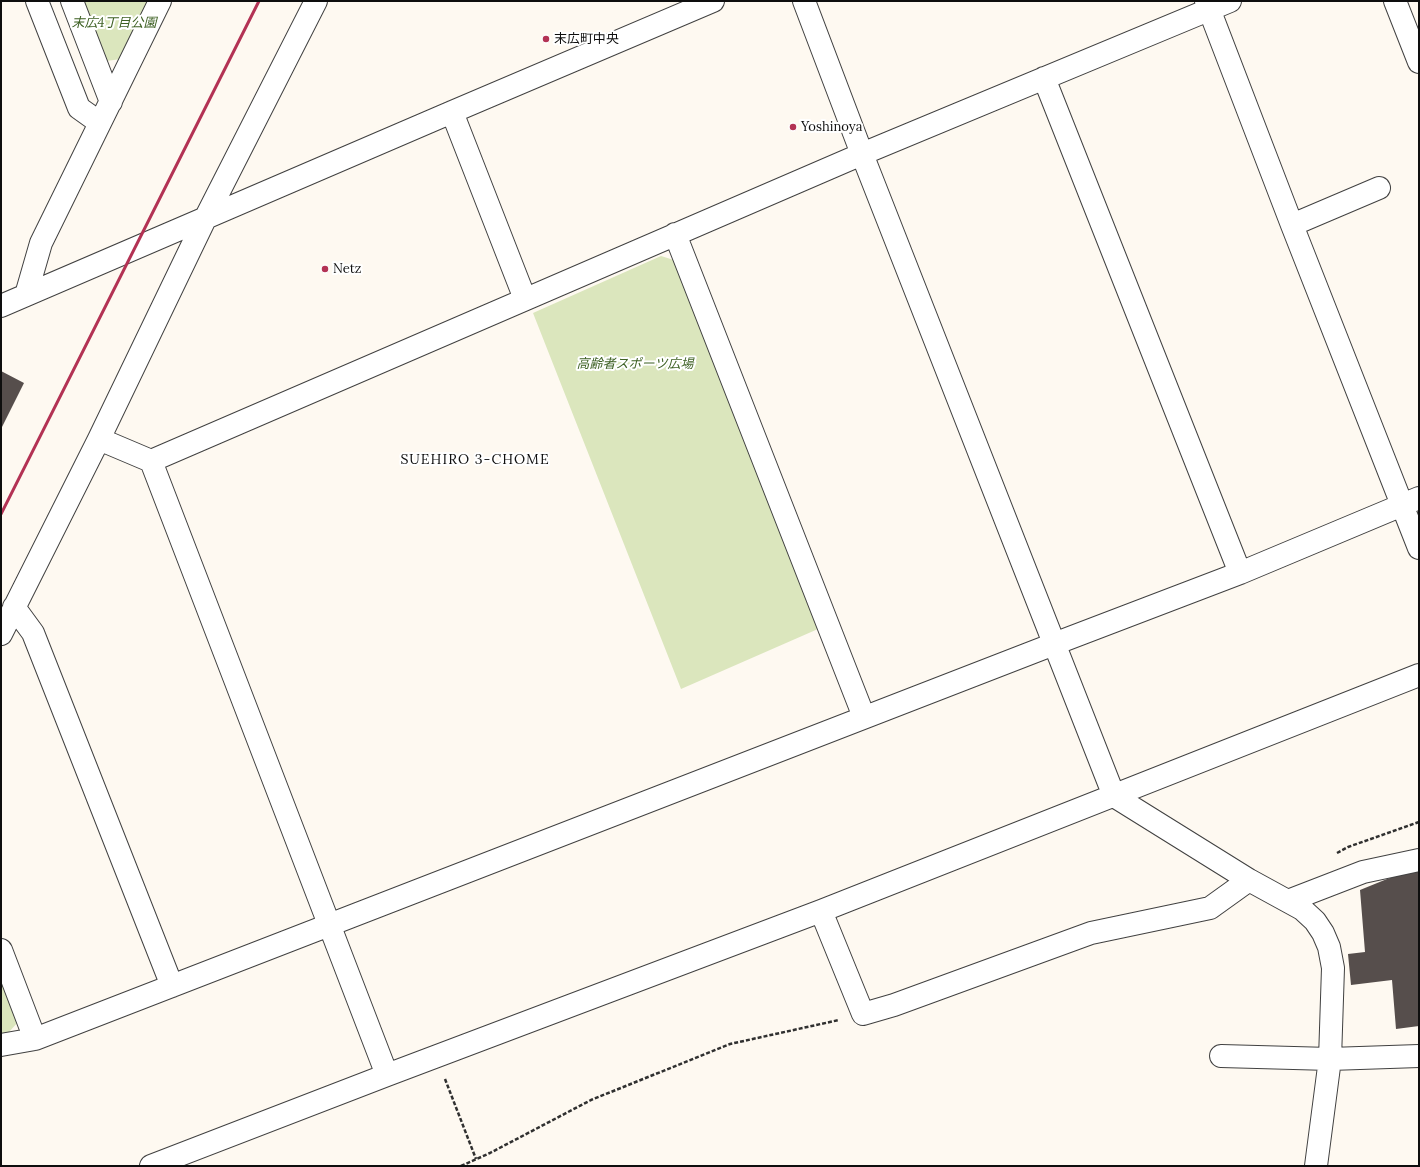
<!DOCTYPE html>
<meta charset="utf-8">
<style>
body{margin:0}
#map{position:relative;width:1420px;height:1167px;overflow:hidden;background:#fef9f1;font-family:Lora,serif}
canvas{display:block}
.frame{position:absolute;inset:0;border:2px solid #0e0e0e;pointer-events:none}
</style>
<div id="map">
<canvas width="1420" height="1167"></canvas>
<div class="frame"></div>
</div>
<script>
const c = document.querySelector('canvas').getContext('2d');
c.lineJoin = 'round';
function paint(path, color) { c.fillStyle = color; c.fill(path, 'evenodd'); }
function strokePath(path, color, width, dash) { c.strokeStyle = color; c.lineWidth = width; c.lineCap = dash ? 'butt' : 'round'; c.setLineDash(dash || []); c.stroke(path); }
function label(font, color, halo, rows, align = 'center') {
  c.font = font + ' Lora,"Noto Sans JP",serif'; c.lineWidth = 4; c.setLineDash([]); c.textBaseline = 'middle'; c.strokeStyle = halo; c.fillStyle = color; for (const [text, x, y, turn = 0] of rows) {
    c.save(); c.translate(x, y); c.rotate((+turn || 0) * Math.PI / 180); c.textAlign = isNaN(turn) ? turn : align; if (halo) c.strokeText(text, 0, 0); c.fillText(text, 0, 0); c.restore();
  }
}
paint(new Path2D(`
 M82,1H150L121,59L106,61Z
 M661,256L677,261L818,629L681,689L533,313Z
 M1,973L19,1021L9,1032L1,1034Z`), '#dbe6bd');
paint(new Path2D(`
 M1,371L24,383L1,429Z
 M1419,869V1026L1396,1029L1392,980L1351,985L1348,954L1365,952L1360,890L1387,879Z`), '#564e4c');
const minor = new Path2D(`
 M37,1L79,108L100,123
 M72,1L111,102
 M804,1L862,154L1114,796L1249,880L1302,909L1315,921L1323,933L1329,947L1333,968L1330,1059L1316,1166
 M1206,1L1292,225L1419,548
 M1395,1L1419,62
 M1044,78L1240,573
 M452,112L525,299
 M1292,225L1379,188
 M675,234L864,717
 M26,295L41,243L160,1
 M1,306L452,112L713,1
 M99,439L151,461L862,154L1230,1
 M151,461L387,1075
 M14,607L33,633L172,986
 M1,634L99,439L205,219L316,1
 M1288,901L1363,872L1419,860
 M821,911L863,1014L894,1005L1091,933L1210,908L1249,880
 M1,950L35,1039
 M1,1045L35,1039L1054,644L1240,573L1419,498
 M1221,1056L1330,1059L1419,1056
 M151,1166L387,1075L821,911L1419,675`);
strokePath(minor, '#414141', 24);
strokePath(new Path2D(`
 M1337,853L1348,847L1419,822
 M445,1079L476,1159
 M461,1166L490,1153L591,1100L730,1044L839,1020`), '#303030', 2.5, [4, 2]);
strokePath(minor, '#fff', 22);
strokePath(new Path2D(`
 M1,514C88,343 172,171 259,1`), '#b33254', 3);
for (const [x, y, r, color] of [
 [546,39,4,"#b33254"],
 [793,127,4,"#b33254"],
 [325,269,4,"#b33254"]
]) { const dot = new Path2D(); dot.arc(x, y, r, 0, 2 * Math.PI); c.fillStyle = color; c.fill(dot); strokePath(dot, '#fff', 1.5); }
label('italic 13px', '#3e6124', '#fff', [
 ["末広4丁目公園",114,23],
 ["高齢者スポーツ広場",635,364]
]);
label('13px', '#0e0e0e', '#fff', [
 ["末広町中央",554,39],
 ["Yoshinoya",801,127],
 ["Netz",333,269]
], 'left');
c.letterSpacing = '1px';
label('14px', '#0e0e0e', '#fff', [
 ["SUEHIRO 3-CHOME",475,460]
]);
c.letterSpacing = '0px';
</script>
